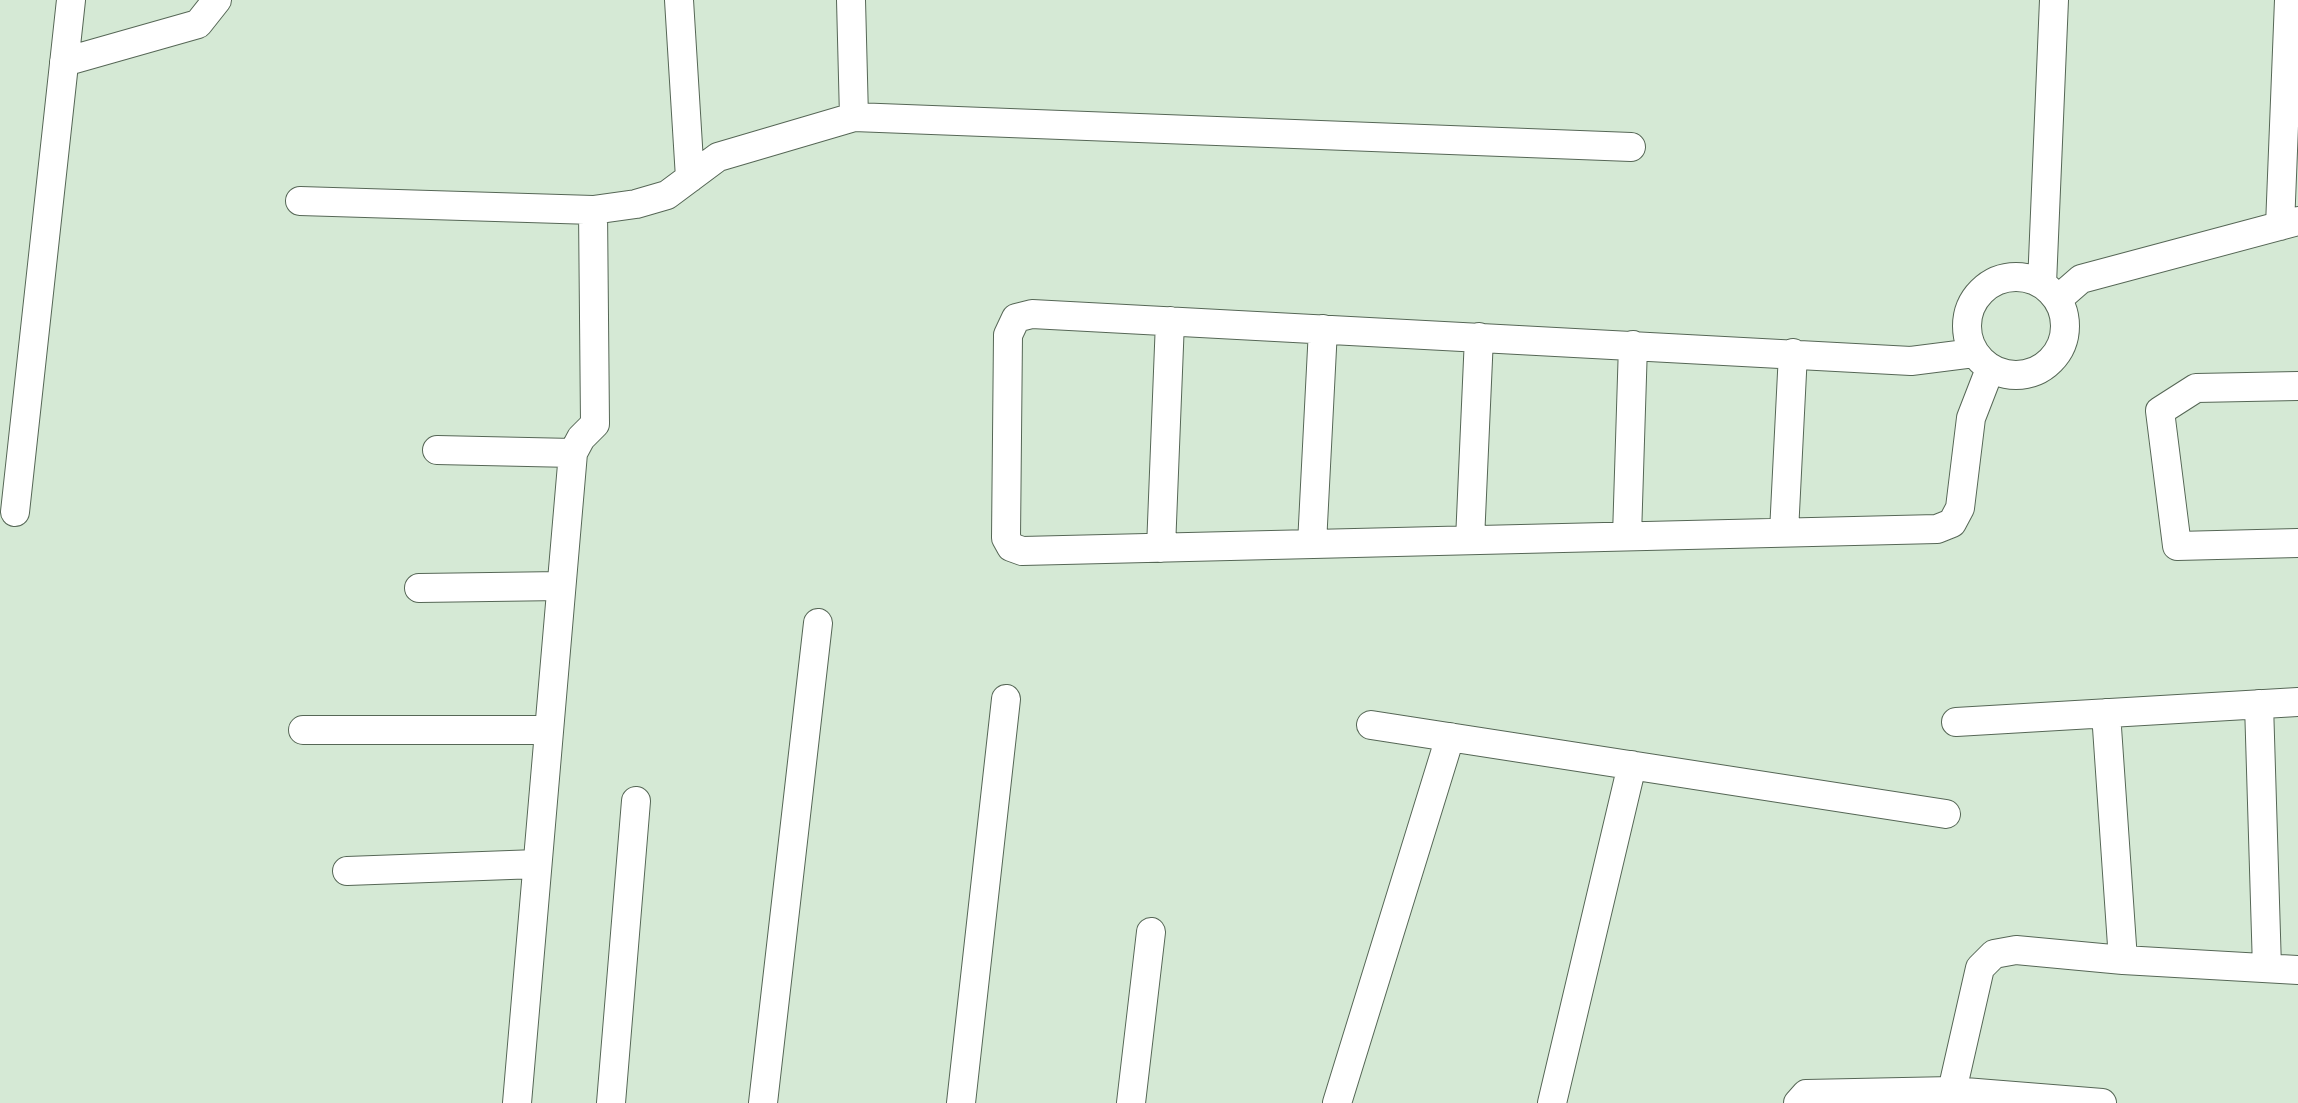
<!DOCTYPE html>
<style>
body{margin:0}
canvas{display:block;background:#d5e9d5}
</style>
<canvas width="2298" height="1103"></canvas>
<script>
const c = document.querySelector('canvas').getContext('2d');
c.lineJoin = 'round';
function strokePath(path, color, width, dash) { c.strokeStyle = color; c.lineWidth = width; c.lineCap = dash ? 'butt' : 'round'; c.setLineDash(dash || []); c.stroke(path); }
const street = new Path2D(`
 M679,0L690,178
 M851,0L854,117
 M64,62L198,24L217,0
 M300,201L593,210L636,204L667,195L718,157L854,117L1631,147
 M2280,226L2289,0
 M1967 326a49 49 0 1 1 98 0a49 49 0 1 1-98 0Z
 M2042,284L2054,0
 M2058,299L2081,279L2298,221
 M1974,353L1911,361L1032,314L1016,318L1008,335L1006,538L1011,547L1022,551L1937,529L1952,523L1960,508L1971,418L1990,369
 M2298,386L2196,388L2160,411L2177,546L2298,543
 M437,450L573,453
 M15,512L71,0
 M1784,532L1793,353
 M1627,536L1633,345
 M1470,540L1479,337
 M1312,544L1323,329
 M1161,548L1170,321
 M419,588L561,586
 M2259,704L2267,968
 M2106,713L2123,960
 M1956,722L2298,702
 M1371,725L1946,814
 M303,730H549
 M347,871L537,864
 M1952,1091L1980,968L1994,954L2016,950L2123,960L2298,970
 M517,1103L573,453L581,438L595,424L593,210
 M611,1103L636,801
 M763,1103L818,623
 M961,1103L1006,699
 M1131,1103L1151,932
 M1337,1103L1450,737
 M1552,1103L1632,765
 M1798,1103L1806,1094L1952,1091L2102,1103`);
strokePath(street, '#566756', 30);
strokePath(street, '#fff', 28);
</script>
